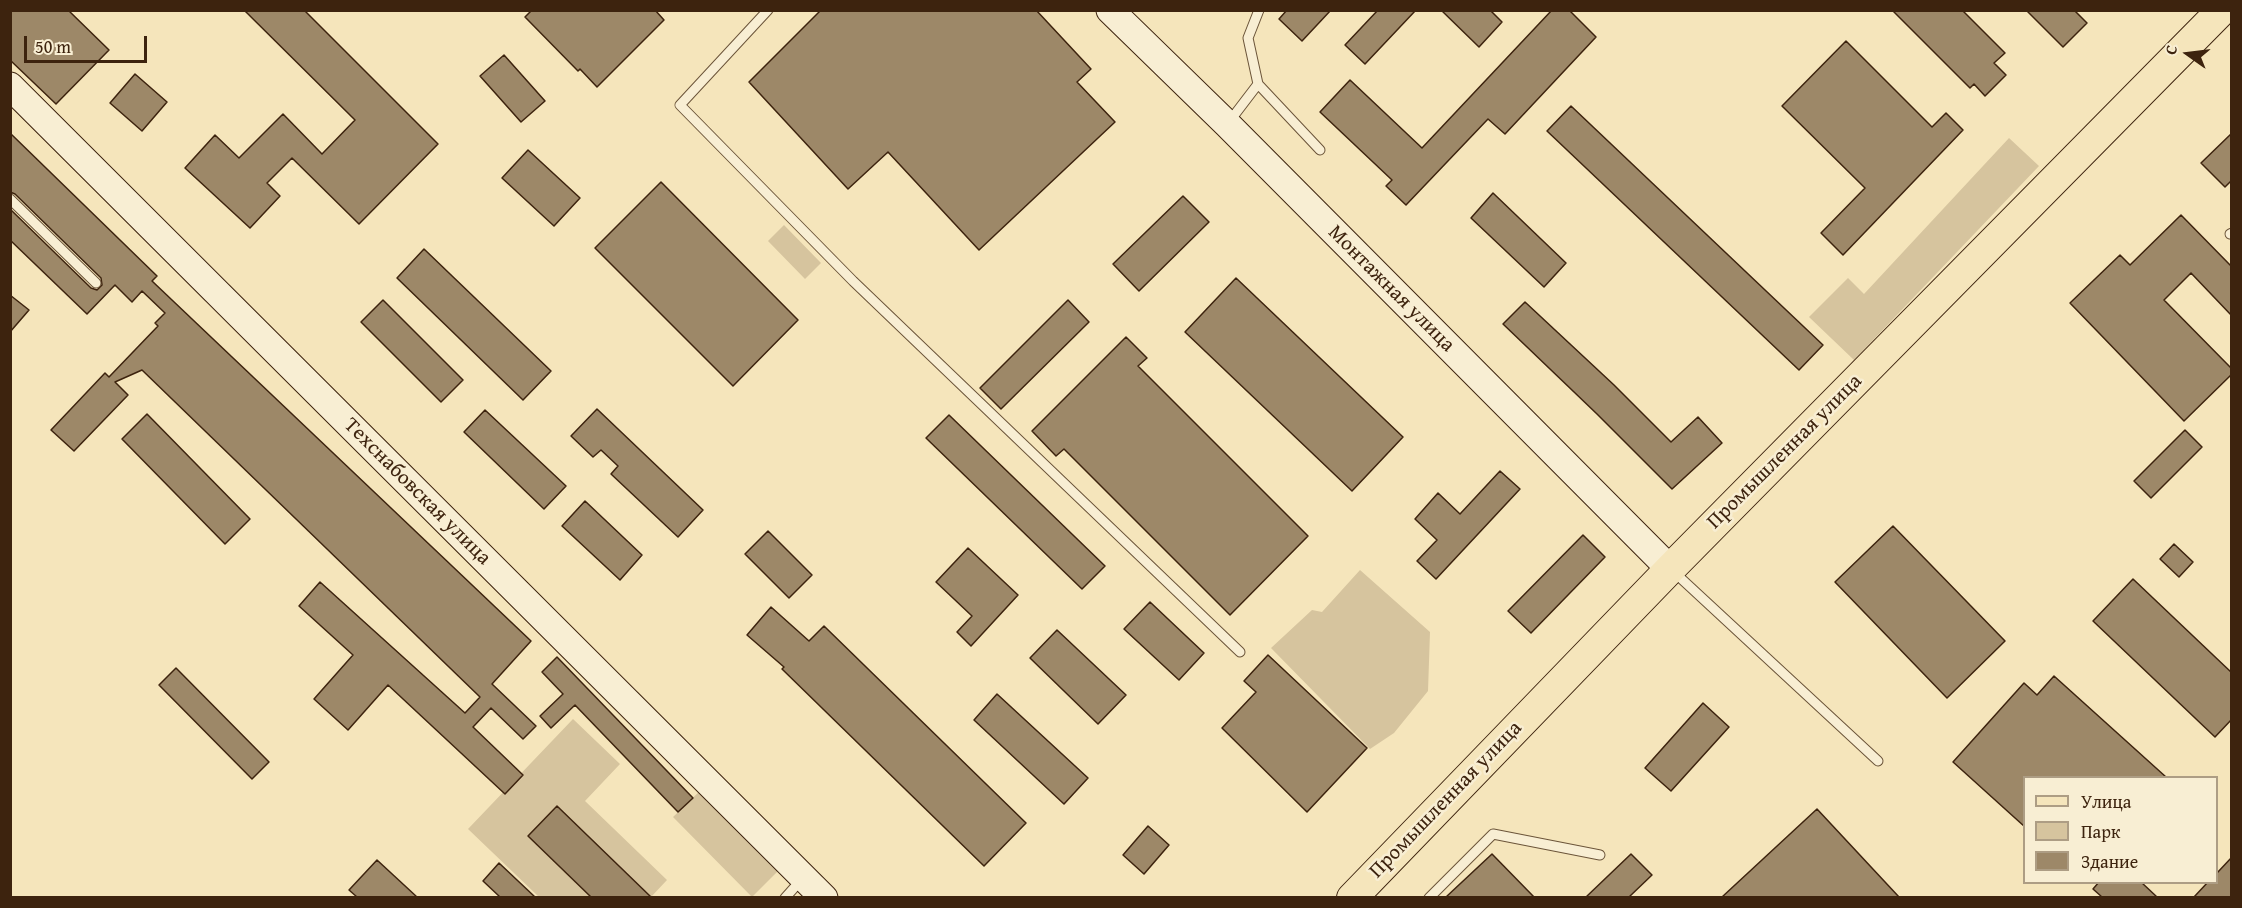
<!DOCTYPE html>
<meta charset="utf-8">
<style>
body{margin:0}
#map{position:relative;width:2242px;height:908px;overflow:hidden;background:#f5e5bb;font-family:"Gentium Book Plus",serif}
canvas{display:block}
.frame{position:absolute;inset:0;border:12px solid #3d230e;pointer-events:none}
.legend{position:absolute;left:2023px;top:776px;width:195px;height:108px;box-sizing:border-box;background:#f8eed3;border:2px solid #ad9d84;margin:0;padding:8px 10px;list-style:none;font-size:18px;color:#3d230e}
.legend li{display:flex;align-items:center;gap:12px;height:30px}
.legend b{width:30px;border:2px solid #ad9d84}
.north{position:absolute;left:2158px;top:24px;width:60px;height:60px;-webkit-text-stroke:4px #f8eed3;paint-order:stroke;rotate:284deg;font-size:16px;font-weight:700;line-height:24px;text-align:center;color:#3d230e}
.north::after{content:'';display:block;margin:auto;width:21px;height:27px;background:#3d230e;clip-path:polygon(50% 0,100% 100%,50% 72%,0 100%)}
.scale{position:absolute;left:24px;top:36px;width:123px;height:27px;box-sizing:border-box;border:3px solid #3d230e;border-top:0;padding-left:8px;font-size:18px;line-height:21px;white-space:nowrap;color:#3d230e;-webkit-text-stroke:4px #f8eed3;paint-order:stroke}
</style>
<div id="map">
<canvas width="2242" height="908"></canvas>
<div class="frame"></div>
<ul class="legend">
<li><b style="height:8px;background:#f5e5bb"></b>Улица</li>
<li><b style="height:16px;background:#d6c49e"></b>Парк</li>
<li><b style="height:16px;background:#9d8868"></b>Здание</li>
</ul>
<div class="north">С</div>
<div class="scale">50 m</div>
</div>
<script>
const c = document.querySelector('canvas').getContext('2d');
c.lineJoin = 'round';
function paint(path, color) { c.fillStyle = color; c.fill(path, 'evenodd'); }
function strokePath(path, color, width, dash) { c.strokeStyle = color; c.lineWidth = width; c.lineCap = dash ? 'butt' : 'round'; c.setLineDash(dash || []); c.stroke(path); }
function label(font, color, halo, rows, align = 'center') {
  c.font = font + ' "Gentium Book Plus",serif'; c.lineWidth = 5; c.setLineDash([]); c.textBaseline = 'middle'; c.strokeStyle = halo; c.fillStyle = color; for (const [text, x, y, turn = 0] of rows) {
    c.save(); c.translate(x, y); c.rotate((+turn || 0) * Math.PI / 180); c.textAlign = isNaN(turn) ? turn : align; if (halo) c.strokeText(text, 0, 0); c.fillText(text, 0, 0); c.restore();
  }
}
paint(new Path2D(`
 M2009,138L2039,166L1854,360L1809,317L1848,278L1864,294Z
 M784,225L821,263L805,279L768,241Z
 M1360,570L1430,632L1428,691L1394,733L1370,749L1271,648L1312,610L1322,612Z
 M573,719L620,764L585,801L667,880L651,897H539L468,829Z
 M704,787L783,866L752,897L673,817Z`), '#d6c49e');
const building = new Path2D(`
 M10,10H68L109,50L56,104L10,60Z
 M244,10H304L438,144L359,224L292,158L267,183L280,196L250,228L185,168L215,135L239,158L283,114L322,154L355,120Z
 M532,10H655L664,20L597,87L580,69L578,71L525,17Z
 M821,10H1036L1091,69L1077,82L1115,122L979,250L888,152L848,189L749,82Z
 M1287,10H1331L1302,41L1279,19Z
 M1378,10H1416L1365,64L1345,45Z
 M1441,10H1490L1502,22L1479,47Z
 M1552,10H1569L1596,37L1505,134L1488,119L1406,205L1386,186L1392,180L1320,112L1350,80L1422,148Z
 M1892,10H1962L2005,53L1994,63L2006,75L1985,96L1974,84L1970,88Z
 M2026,10H2074L2087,23L2063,47Z
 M1846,41L1932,127L1946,113L1963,130L1843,255L1821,233L1865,188L1782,106Z
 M504,55L545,101L521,122L480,76Z
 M135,74L167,102L142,131L110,103Z
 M1571,106L1823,345L1799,370L1547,131Z
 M10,133L157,276L152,281L531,641L492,684L536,726L523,739L491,708L473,727L523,775L505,794L388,685L348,730L314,699L353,655L299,606L320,582L465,713L480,697L142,370L115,382L128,395L74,451L51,430L105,373L109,377L158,326L155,323L165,313L142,291L132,302L115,285L87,314L10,240V209L91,288L97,290L102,285L101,278L15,194L10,192Z
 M2232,133V180L2225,187L2201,163Z
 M528,150L580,198L554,226L502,178Z
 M661,182L798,320L733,386L595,248Z
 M1493,193L1566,263L1544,287L1471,218Z
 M1183,196L1209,222L1139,291L1113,264Z
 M2181,215L2232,267V316L2191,273L2164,300L2232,369V374L2184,421L2070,303L2120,255L2130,265Z
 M424,249L551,371L523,400L397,278Z
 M1236,278L1403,437L1352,491L1185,332Z
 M10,295L29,310L10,332Z
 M383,300L463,380L441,402L361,322Z
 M1068,300L1089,322L1001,409L980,388Z
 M1525,302L1614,385L1671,442L1698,417L1722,443L1672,489L1597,414L1503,324Z
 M1126,337L1147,358L1138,366L1308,536L1230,615L1064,449L1056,456L1032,431Z
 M597,409L703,510L678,537L611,474L618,466L601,450L593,457L571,436Z
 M485,410L566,486L544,509L464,432Z
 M147,414L250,519L225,544L122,439Z
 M949,415L1105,566L1082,589L926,438Z
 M2185,430L2202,447L2151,498L2134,481Z
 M1500,471L1520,489L1436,579L1417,561L1437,540L1415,519L1438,493L1460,514Z
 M585,501L642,555L620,580L562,526Z
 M1893,526L2005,641L1947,698L1835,582Z
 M768,531L812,575L789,598L745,554Z
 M1583,535L1605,557L1531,633L1508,611Z
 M2174,544L2193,562L2179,577L2160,559Z
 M968,548L1018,595L971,646L957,632L972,616L936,582Z
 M2133,579L2232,673V719L2215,737L2093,621Z
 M1150,602L1204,653L1179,680L1124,629Z
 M771,607L809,641L824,626L1026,823L984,866L782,669L784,667L747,635Z
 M1057,630L1126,695L1098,724L1030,658Z
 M1268,655L1367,748L1307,812L1222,728L1256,692L1244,681Z
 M557,657L693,798L678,812L575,705L551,728L540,716L563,694L542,672Z
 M176,668L269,762L252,779L159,685Z
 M2054,676L2166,777H2025V827L1953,762L2024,683L2037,695Z
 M997,694L1088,778L1064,804L974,720Z
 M1703,703L1729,727L1671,791L1645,768Z
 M557,806L651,897H591L528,836Z
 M1817,809L1899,897H1722Z
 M1148,826L1169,845L1144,874L1123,855Z
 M1492,854L1534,897H1446Z
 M1631,854L1652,875L1629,897H1586Z
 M2232,857V897H2194L2208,882H2217V873Z
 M377,860L417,897H357L349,890Z
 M499,863L535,897H500L483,881Z
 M2099,882H2141L2157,897H2102L2093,889Z`);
paint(building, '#9d8868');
strokePath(building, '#3d230e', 1.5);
const lane = new Path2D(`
 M768,10L680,105L853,281L1240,652
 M1259,10L1248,38L1258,84L1320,150
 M1229,122L1258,84
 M10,199L96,283
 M2230,234L2232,233
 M1674,572L1878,761
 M785,898L802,879
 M1429,898L1493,834L1600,855`);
const secondary = new Path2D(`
 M1110,10L1227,124L1670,569
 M10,86L824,898`);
const primary = new Path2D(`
 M1352,898L1670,569L2222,10`);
strokePath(lane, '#6b5439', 11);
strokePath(secondary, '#3d230e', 29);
strokePath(primary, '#3d230e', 32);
strokePath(lane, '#f8eed3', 9);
strokePath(secondary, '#f8eed3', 27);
strokePath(primary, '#f5e5bb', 30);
label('21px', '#3d230e', '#f8eed3', [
 ["Монтажная улица",1391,289,45],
 ["Промышленная улица",1785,452,-45],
 ["Техснабовская улица",417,492,45],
 ["Промышленная улица",1446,800,-46]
]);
</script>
